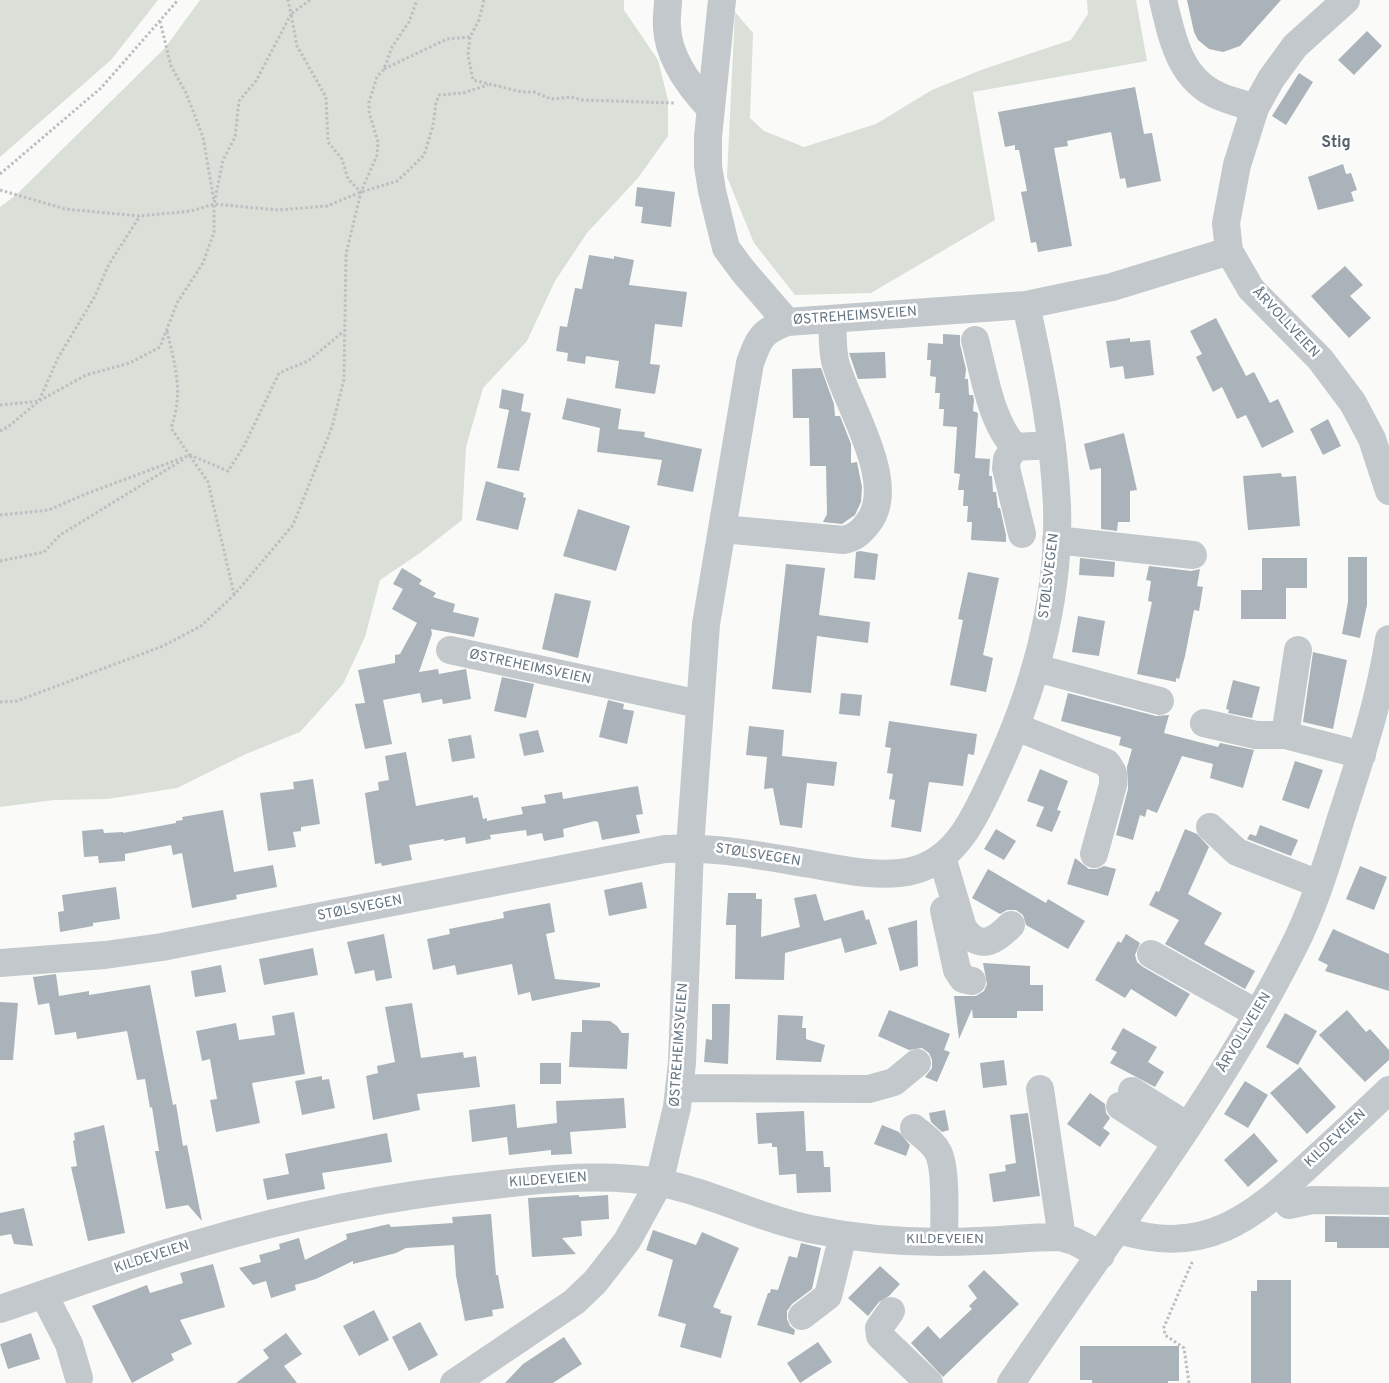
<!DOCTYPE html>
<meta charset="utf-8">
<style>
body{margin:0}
canvas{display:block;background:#fafaf8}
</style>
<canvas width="1389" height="1383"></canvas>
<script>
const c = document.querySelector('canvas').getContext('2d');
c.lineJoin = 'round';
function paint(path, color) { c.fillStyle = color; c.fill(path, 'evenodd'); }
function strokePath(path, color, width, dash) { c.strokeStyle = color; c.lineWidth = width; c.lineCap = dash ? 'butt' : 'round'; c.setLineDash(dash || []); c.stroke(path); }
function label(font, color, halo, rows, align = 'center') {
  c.font = font + ' Overpass,sans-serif'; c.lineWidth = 5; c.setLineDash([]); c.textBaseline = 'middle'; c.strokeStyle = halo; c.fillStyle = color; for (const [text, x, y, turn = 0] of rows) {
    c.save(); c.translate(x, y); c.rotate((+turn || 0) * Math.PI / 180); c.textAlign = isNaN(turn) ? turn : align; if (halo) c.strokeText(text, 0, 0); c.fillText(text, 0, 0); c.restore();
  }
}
paint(new Path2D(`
 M0,0H158L111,60L0,157Z
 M200,0H624V10L658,60L668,100V136L638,178L587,233L555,281L527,341L483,388L466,447L462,520L420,553L380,580L365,637L343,684L300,732L246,754L177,788L108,799L54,800L0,807V207L16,195L165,48Z
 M1087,0H1136L1147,61L973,92L995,220L871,293L795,295L754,243L727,177L735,12L753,33L750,118L764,131L804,147L876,124L932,90L981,70L1071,40L1088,14Z`), '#dadfd7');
paint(new Path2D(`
 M1187,0H1281L1240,46L1223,52L1209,49L1198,40L1194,32Z
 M1367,31L1382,46L1354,75L1338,60Z
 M1299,73L1313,82L1286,125L1272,116Z
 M1135,87L1144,134L1152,133L1161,181L1127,188L1125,178L1120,179L1111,132L1067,141L1068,146L1054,148L1072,246L1038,252L1036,242L1031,243L1021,192L1027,191L1019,150H1015V145L1005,147L998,112Z
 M1343,164L1346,174L1351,173L1357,190L1351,192L1354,201L1318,210L1308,177Z
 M637,187L675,192L671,227L641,223L643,207L635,206Z
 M589,255L614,259V256L634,260L629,285L687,292L682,327L655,324L650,364L660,365L655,394L615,388L619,361L586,356L585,364L567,361L568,353L556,351L560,326L567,327L575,288L582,289Z
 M1345,266L1363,285L1350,296L1371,318L1349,338L1311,296Z
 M1216,318L1246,376L1254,372L1270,403L1278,399L1294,432L1262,448L1246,415L1237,419L1222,387L1213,392L1196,357L1202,354L1190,331Z
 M943,334L960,335V344L966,369L965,379H968L969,395H973L974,400L973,411L978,413L975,458L990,459L989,476H992L993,492H996L998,508H1000L1006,535V542L971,540L972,522H967L968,506H963L964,490H958L960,474L954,473L957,427L943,426L944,409H939L940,393H935L936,377L930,376L931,360H927L928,343L943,344Z
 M1130,338V342L1150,340L1154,375L1125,379L1123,366L1110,368L1106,341Z
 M885,352L886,378L858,379L849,353Z
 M821,368L834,404L835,416H840L851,444V463L857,462L862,487L861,502L855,515L842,524L823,522L827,514L826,466H810L809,418H793L792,369Z
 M502,389L524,394L521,411L531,413L519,471L497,468L509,410L499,408Z
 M567,398L621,409L618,429L645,432L644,437L702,449L693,492L657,485L662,460L597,452L600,428L562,419Z
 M1328,419L1341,446L1323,455L1310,429Z
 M1124,433L1137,490L1130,491V522H1118L1117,531L1101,529V468L1090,470L1084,444Z
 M1281,473L1282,477L1296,476L1300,526L1248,530L1243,476Z
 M486,481L524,493L523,497L526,498L518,530L476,520Z
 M578,509L630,526L616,571L563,556Z
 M860,551L878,554L875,580L854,578L856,552Z
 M1348,557H1367V605L1360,638L1342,634L1348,602Z
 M1080,558L1115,562L1114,577L1079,575Z
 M1262,558H1307V588H1286V619H1241V590H1262Z
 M786,564L825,568L819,615L870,622L868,643L817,636L811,693L772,689Z
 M1149,566L1191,571L1200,569L1197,586L1203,587L1199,611L1194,610L1185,656L1179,679L1176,678V682L1137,674L1152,602L1148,601L1151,581L1146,580Z
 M402,568L422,580L419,584L436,593L433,597L455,604L453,612L479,618L474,637L431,629L432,634L419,672L438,669L439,674L466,669L471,699L443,704L442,699L422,703L420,693L383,700L392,744L365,749L355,704L365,703L358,670L395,663V655L400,654L417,623L392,609L403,589L393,584Z
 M968,572L999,578L983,655L993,658L986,692L950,685L963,620L958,619Z
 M555,593L591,601L578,658L542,649Z
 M1078,616L1105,621L1099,656L1072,652Z
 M1313,652L1347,660L1333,729L1303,722Z
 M502,677L534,684L526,718L494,711Z
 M1233,680L1260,687L1252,718L1228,713L1229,710L1226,709Z
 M841,693L862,695L860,716L839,714Z
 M1068,693L1156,716L1169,715L1164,733L1218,747L1220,743L1254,750L1243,788L1210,778L1213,764L1182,756L1157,813L1147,809L1145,817L1140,815L1133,840L1116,835L1128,789L1127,767L1132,749L1119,745L1121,737L1061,721Z
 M608,700L624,704L623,709L634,711L627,744L599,737Z
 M889,721L977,734L974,755L968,754L963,786L929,782L921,832L891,827L895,800L889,799L893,774L887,773L891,748L885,747Z
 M749,726L784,730L782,756L837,762L834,786L807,783L802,828L780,825L773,788L764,789L767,757L746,755Z
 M538,730L544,752L524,756L519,734Z
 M471,735L475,758L452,762L448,739Z
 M406,752L416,806L473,795V798L478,797L483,819L487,818V821L523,814L521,807L546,803L544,795L562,792L563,799L638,786L643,814L636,815L640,833L602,840L598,822L595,821L563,829L564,837L544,841L542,833L527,836L526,830L490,835L491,839L466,844L465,837L444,841V839L409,845L412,860L382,866L381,863L375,864L365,793L379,790L378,782L389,780L385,756Z
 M1295,761L1323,770L1309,809L1282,800Z
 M1040,769L1068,781L1057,810L1061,811L1052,832L1036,826L1044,807L1027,801Z
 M313,779L320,824L301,827V831L293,832L296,847L268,851L260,793L294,789L293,782Z
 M223,810L234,872L273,865L277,887L236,895L237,899L192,908L182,853L173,855L171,845L125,854V861L99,863L98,856L84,857L82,831L103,829L104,833L123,832V833L176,823V821L183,820L182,817Z
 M1260,825L1298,840L1291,856L1247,839L1250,834L1256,836Z
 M996,829L1016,841L1004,860L984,849Z
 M1185,829L1197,834L1209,847L1188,894L1222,913L1204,944L1255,971L1245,989L1165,944L1179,920L1149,905L1156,891L1159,892Z
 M1075,858L1089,869H1097L1104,866L1116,869L1108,896L1067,884Z
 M1360,866L1387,877L1374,910L1346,899Z
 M988,869L1046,903L1048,899L1085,921L1068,949L1026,925L1023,915L1016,910H1007L1000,914L972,898Z
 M642,882L647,908L609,916L604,890Z
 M116,887L120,919L93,923V926L60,932L58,912L64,911L62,895Z
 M728,893H756V899H762L761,937L800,927L794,898L816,894L824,921L863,910L866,920L869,919L877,944L845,953L841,938L785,953L784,980L735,979L736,925H726Z
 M550,903L555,932L546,934L555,979L600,983V987L532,1001L530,992L518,995L512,964L457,975L455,965L433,970L427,939L450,934L449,929L504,918L503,912L512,910Z
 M917,920L918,966L900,971L888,928Z
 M1333,929L1389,954V991L1325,971L1328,965L1318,960Z
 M384,934L392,978L376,981L374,970L355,974L347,942Z
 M1126,934L1140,943L1135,955L1137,962L1143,967L1190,994L1176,1017L1131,989L1125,998L1095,980L1118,941L1121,943Z
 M313,948L318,975L264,985L259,959Z
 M983,963L1030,966V985H1043V1011H1017V1018H973L972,1009L959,1039L954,996H976L984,991L987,984Z
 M221,965L226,992L195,997L191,971Z
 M56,974L59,996L89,991V995L150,985L173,1105L176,1104L183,1146L187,1145L202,1221L188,1205L166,1209L155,1151H159L152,1107L150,1108L145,1079L137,1080L127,1031L77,1039L76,1032L55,1035L49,1003L38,1005L33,977Z
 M0,1002L18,1003L13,1060H0Z
 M412,1003L421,1058L463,1052L464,1058L476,1056L480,1087L417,1094L420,1110L373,1120L366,1076L378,1073L377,1066L395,1062L385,1007Z
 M712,1004H730L728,1064L704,1062L706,1039L712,1040Z
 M889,1010L950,1034L944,1050L950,1052L937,1082L925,1077L932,1068V1060L929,1053L922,1048L909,1050L878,1036Z
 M1347,1010L1366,1032L1370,1029L1389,1050V1060L1365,1082L1319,1035Z
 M294,1012L305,1074L252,1083L260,1123L216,1132L210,1100L217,1099L210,1059L202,1061L196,1031L236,1023L239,1040L275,1035L272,1016Z
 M1285,1013L1317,1031L1298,1065L1266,1047Z
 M778,1015L803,1016L802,1028H806V1039L825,1045L821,1062L776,1060Z
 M582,1020L610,1021L617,1026L622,1033H629L627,1069L569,1067L571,1032H582Z
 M1123,1028L1157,1047L1148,1062L1164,1072L1155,1087L1110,1063L1117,1052L1111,1049Z
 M1004,1060L1007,1085L983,1088L980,1063Z
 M540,1063H561V1084H540Z
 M1300,1067L1336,1107L1307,1134L1270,1093Z
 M322,1076V1080L329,1079L335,1108L302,1115L295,1081Z
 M1245,1081L1268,1095L1248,1128L1224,1114Z
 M1090,1093L1105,1104L1106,1113L1110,1118L1103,1128L1110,1133L1100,1147L1067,1124Z
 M624,1098L626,1128L570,1132L572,1154L551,1155V1150L509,1155L507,1137L472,1142L469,1110L515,1104L517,1128L557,1123L556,1101Z
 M945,1110L949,1130L942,1132L931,1122L929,1113Z
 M804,1111L806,1151H823L824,1167H830L831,1192L797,1193L796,1174L779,1175L777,1147H772V1143L758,1144L756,1113Z
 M1028,1113L1040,1196L993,1202L989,1174L1006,1171L1005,1165L1016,1163L1010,1115Z
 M104,1125L125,1233L88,1241L71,1167L77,1166L73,1141L75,1140L74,1133Z
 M882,1125L899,1132L910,1145L906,1156L874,1144Z
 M387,1133L392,1162L322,1173L325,1189L267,1200L263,1179L289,1174L285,1154Z
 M1254,1133L1278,1161L1248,1187L1224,1160Z
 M579,1195V1197L608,1195L609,1219L581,1221L582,1236L562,1238L576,1254L532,1257L528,1198Z
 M24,1208L33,1246L14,1244L11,1234L0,1236V1213Z
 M491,1214L496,1275H498L504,1308L492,1310L493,1316L465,1321L456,1276L454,1245L406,1248L396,1253L353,1264V1261L316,1279L295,1285L296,1290L271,1298L266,1281L253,1285L239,1268L261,1262L259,1255L280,1249L279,1244L299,1238L305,1260L347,1239L346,1234L389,1224L391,1227L453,1223L452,1217Z
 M1325,1216L1389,1217V1248H1337V1242H1325Z
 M653,1230L696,1245L702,1232L739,1248L713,1307L721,1310L720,1313L732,1316L721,1358L680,1347L686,1324L658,1316L673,1260L646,1250Z
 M801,1243L821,1248L812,1289L792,1304L787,1311V1319L790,1326L795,1330L794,1335L757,1325L768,1293H770L771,1289L778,1290L789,1256L797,1258Z
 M213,1264L225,1307L180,1320L192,1344L171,1354L174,1360L132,1383L92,1306L147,1285L150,1293L183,1283L180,1273Z
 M880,1266L900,1284L889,1296L879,1302L868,1316L848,1298Z
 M984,1270L1019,1304L943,1377L911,1343L928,1326L940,1339L972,1309L969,1306L977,1298L968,1286Z
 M1257,1280H1291V1383H1251V1291H1257Z
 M374,1310L389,1340L359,1356L343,1326Z
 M420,1322L438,1355L409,1371L392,1337Z
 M31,1333L40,1359L8,1369L0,1344Z
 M286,1333L302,1354L284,1366L297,1383H236L269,1358L263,1350Z
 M564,1337L582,1364L553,1383H505L523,1364Z
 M818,1342L832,1362L800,1383L787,1363Z
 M1080,1346H1179V1381H1168V1383H1092V1380H1080Z`), '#aab3b9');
strokePath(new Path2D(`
 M310,0L291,14L297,46L326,97L328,142L342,159L348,179L361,192
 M484,0L479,20L470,37L468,55L473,80L522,92H534L551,99L571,97L582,100L675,103
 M160,21L171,66L186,93L203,137L214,201
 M384,69L447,39L470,37
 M0,174L101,88L178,0
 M0,190L65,209L140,216L191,211L214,204L278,210L327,206L361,192L397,181L409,170L424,155L433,126L436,103L439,95L463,93L488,85
 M167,331C175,366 184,392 171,428L190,456
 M0,405L39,401L58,358L95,296L109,264L140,216
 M0,431L9,426L39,401L86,375L130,363L160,347L177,303L203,263L214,232V204L223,160L235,137L239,101L256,81L291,14L288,0
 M190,456L208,482L234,594
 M0,515L49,510L83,495L190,455L228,471L244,446L279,373L308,361L343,332
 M0,561L44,552L60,535L184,459
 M0,702L17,701L163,646L201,626L234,595L293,525L332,427L344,379L346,254L361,192L377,155L378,142L369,112V102L377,77L384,69L392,47L409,22L417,0
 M1189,1383L1184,1348L1165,1335L1164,1327L1193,1260`), '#bbbfc2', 3, [2.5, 2.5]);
strokePath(new Path2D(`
 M668,0C668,9 666,18 667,27C668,58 691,88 711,109
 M722,0L708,137V166L712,191L726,248L743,271L787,322
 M1163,0C1172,37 1179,79 1219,96C1230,101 1244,104 1255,108
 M1346,0L1295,46L1271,79L1255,108L1237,165L1226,223L1229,251L1251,289L1320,359L1353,403L1372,439L1389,491
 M975,340C984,373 991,423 1015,447
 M722,529L844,540C856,537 861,532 868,523C900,483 845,402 835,361C832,347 833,332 832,319
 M1022,534L1006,468L1007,459L1015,447L1052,445
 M1056,540L1193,555
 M450,650L699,704
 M1036,668L1160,701
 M1204,723L1256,735H1285L1362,755
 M1016,727L1107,763L1113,773V785L1094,854
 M1285,735L1298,650
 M1210,827L1237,852L1319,884
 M942,857L963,928C980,951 994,942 1011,925
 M944,910L957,970L963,979L972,981
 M1151,954L1258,1014
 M0,963L105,955L162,947L665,849C715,846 762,856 811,864C843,870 883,879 915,870C957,859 976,815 993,778C1033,694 1060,600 1057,506C1054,438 1041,372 1026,305
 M679,1088L869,1089L894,1082L917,1063
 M1040,1089L1060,1224V1237
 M1132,1091L1175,1118
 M1120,1106L1177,1143
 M914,1128C922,1135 933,1142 938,1152C947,1169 944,1221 944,1241
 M1289,1205L1312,1200L1389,1201
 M1119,1230C1204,1257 1251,1219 1311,1163C1337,1139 1363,1115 1389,1090
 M44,1295L69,1344L79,1378
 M0,1309C66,1287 130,1263 197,1244C291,1216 387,1196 485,1186C533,1180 583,1175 632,1179C694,1183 749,1216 810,1229C864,1240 922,1244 978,1241C1005,1240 1032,1237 1060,1237L1074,1241L1101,1255
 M891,1311L879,1328L880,1336L929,1383
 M802,1316L828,1296L843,1235
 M454,1383L574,1302L595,1282L627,1241L659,1183L677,1107L682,1063L690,847L706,624L750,363C759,338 762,331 787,322L1026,305L1112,287L1229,251
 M1011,1383C1107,1240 1214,1104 1292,950C1314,908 1328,860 1342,815C1361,757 1380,699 1389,639`), '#c3c8cc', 28);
label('14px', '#657683', '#fff', [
 ["ØSTREHEIMSVEIEN",855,317,-4],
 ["ÅRVOLLVEIEN",1285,323,47],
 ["STØLSVEGEN",1050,576,-83],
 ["ØSTREHEIMSVEIEN",530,668,12],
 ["STØLSVEGEN",758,856,9],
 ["STØLSVEGEN",360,909,-11],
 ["ÅRVOLLVEIEN",1245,1033,-59],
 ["ØSTREHEIMSVEIEN",680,1045,-86],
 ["KILDEVEIEN",1336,1139,-43],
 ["KILDEVEIEN",548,1181,-4],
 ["KILDEVEIEN",945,1240],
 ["KILDEVEIEN",152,1258,-18]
]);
label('bold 16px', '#57646e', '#fff', [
 ["Stig",1336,144]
]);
</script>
